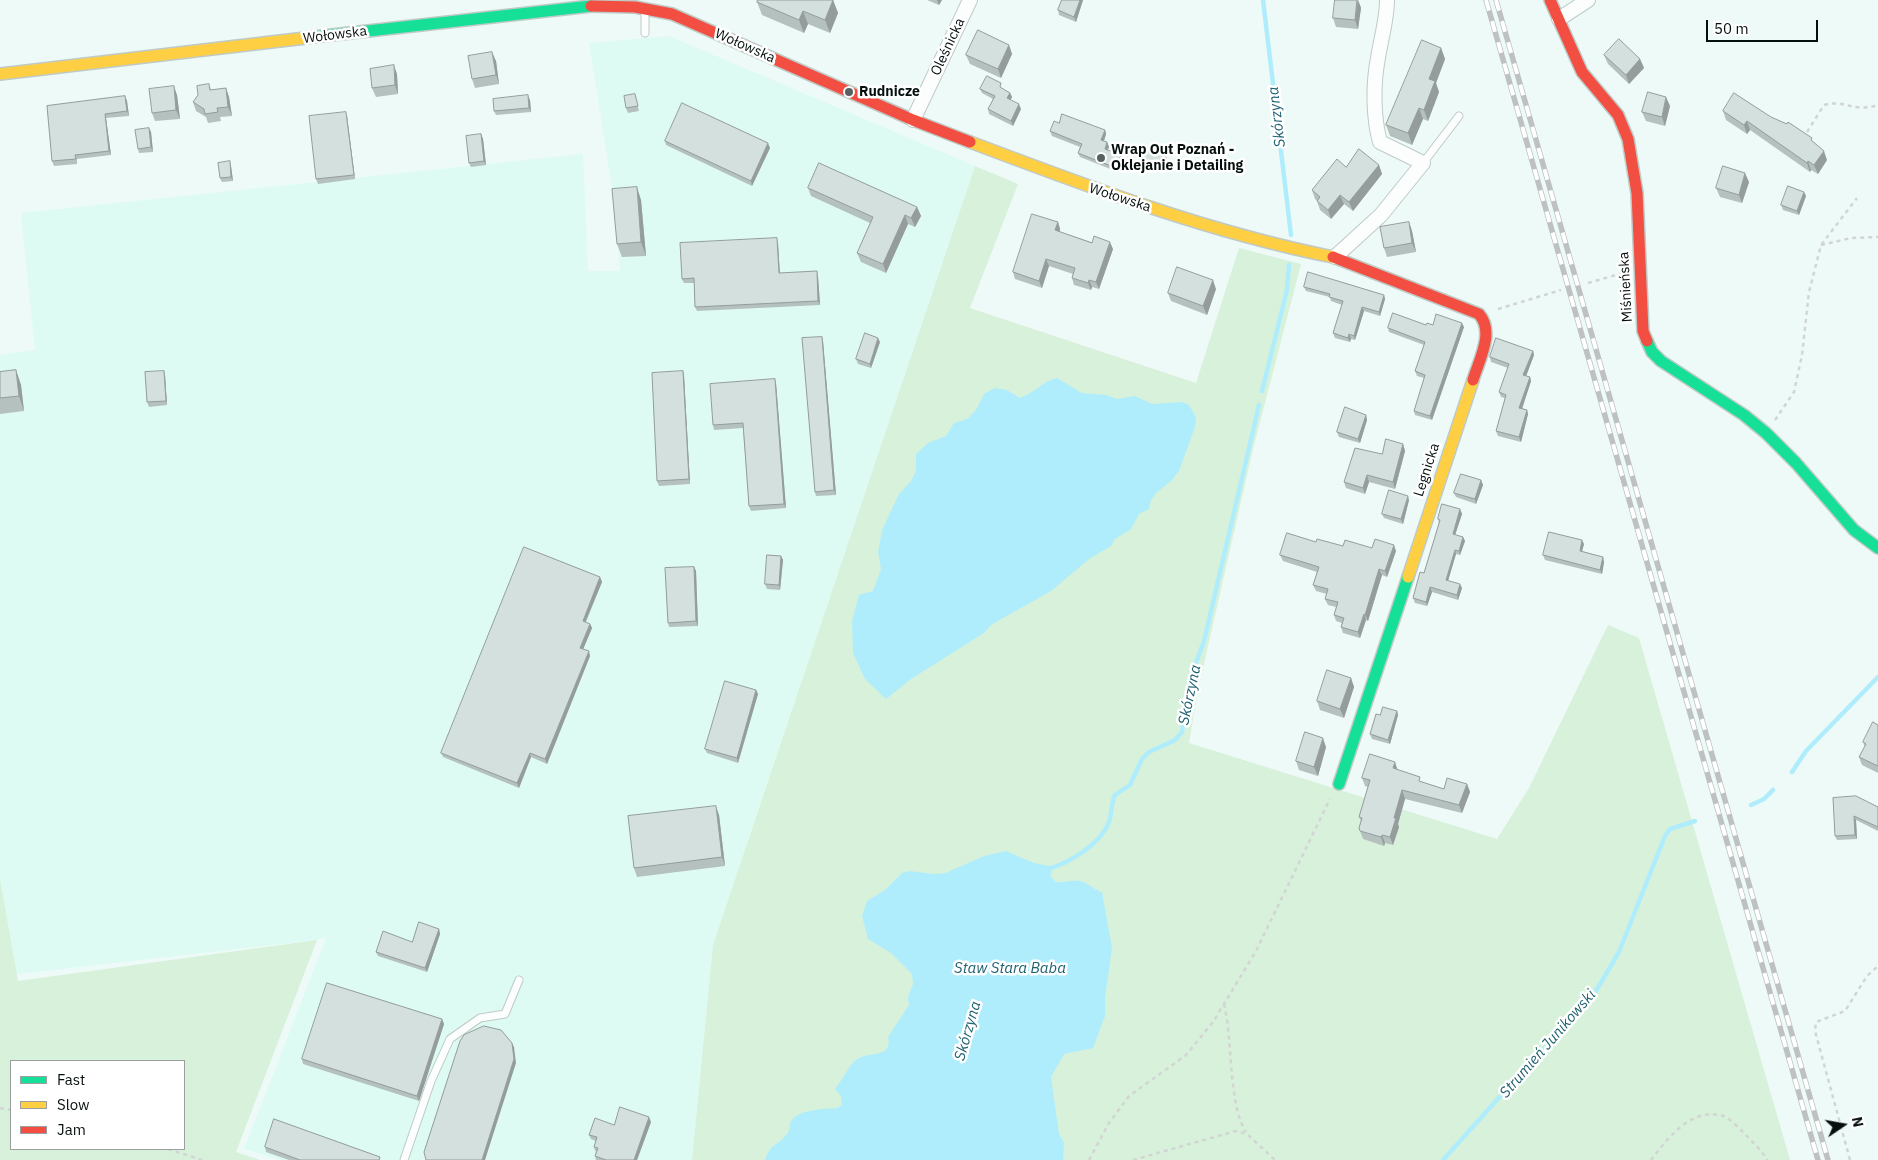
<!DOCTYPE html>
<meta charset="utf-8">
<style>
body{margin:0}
#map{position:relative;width:1878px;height:1160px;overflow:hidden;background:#eefaf7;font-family:"IBM Plex Sans",sans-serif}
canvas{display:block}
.legend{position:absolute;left:10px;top:1060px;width:175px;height:90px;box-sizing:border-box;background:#fff;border:1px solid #9b9f9f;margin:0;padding:6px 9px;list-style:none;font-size:15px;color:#05100e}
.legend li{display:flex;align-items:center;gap:10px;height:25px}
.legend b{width:25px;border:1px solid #9b9f9f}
.north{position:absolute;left:1818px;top:1100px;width:50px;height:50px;-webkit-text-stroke:4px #fff;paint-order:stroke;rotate:78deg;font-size:14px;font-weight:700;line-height:20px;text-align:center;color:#05100e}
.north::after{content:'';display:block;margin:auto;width:18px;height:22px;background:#05100e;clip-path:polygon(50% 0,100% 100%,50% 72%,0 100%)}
.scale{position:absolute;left:1706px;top:20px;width:112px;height:22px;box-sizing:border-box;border:2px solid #05100e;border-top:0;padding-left:6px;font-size:15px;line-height:18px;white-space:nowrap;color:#05100e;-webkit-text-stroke:4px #fff;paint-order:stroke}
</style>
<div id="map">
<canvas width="1878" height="1160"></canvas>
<ul class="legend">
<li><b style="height:6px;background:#16e098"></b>Fast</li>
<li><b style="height:6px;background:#ffcf43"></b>Slow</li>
<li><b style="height:6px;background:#f24e42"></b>Jam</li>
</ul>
<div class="north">N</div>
<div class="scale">50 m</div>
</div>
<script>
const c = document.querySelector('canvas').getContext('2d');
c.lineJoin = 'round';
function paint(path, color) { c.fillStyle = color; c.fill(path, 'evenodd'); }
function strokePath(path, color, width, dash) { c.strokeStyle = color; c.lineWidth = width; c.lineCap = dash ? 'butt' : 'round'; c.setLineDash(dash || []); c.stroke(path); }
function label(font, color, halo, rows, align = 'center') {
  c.font = font + ' "IBM Plex Sans",sans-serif'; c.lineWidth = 5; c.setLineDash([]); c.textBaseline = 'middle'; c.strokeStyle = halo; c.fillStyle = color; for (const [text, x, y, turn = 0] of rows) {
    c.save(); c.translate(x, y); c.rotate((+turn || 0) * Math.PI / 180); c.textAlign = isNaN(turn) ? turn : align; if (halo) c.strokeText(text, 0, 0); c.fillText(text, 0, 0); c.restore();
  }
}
paint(new Path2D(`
 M669,36L975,166L713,945L692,1160H281L244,1149L327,936L317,940L0,976V355L35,350L21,213L583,154L588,271H620L612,188L589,43Z`), '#ddfbf3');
paint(new Path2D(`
 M975,166L1018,184L970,308L1196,383L1239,248L1301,264L1253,449L1198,690L1189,743L1497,839L1529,788L1608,625L1639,638L1790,1160H692L713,945Z
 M0,879L18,981L317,940L236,1152L260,1160H0ZM11,1061H184V1149H11Z`), '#d8f1da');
paint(new Path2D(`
 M1057,378L1082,393L1106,395L1117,399L1135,396L1152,404L1182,402L1189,405L1196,417L1195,427L1179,471L1171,481L1156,493L1151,500L1149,509L1139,514L1131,529L1115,539L1111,546L1089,559L1051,591L991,625L984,633L911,679L886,699L865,679L853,653L852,621L859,595L873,591L881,569L878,552L882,530L899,494L911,481L916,471V454L928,443L946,436L954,423L967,419L976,410L984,394L995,388L1007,390L1020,398C1035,393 1041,382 1057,378Z
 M1006,851L1034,863L1050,866L1052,871L1050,876L1056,882C1064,883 1073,879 1080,881C1089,883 1094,890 1102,892L1112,948L1105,998V1016L1093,1048L1064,1054L1051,1077L1059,1134L1064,1143L1063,1160H765C771,1142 777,1147 787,1134C790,1131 789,1127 790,1123C796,1109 825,1109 837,1108L842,1105L841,1096L835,1089L837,1086C844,1078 848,1066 857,1059C869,1051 893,1059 888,1037L909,1005L908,997L913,984L912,974L891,953L868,939L862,916L867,901L885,890L902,873L909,871L934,874L945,873L984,856Z`), '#b0edfc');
strokePath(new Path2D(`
 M1263,0L1291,235
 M1262,391L1287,290L1289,265
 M1792,772L1806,751L1878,677
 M1751,805L1764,799L1773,790
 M1048,869C1069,863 1101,844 1109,822C1112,813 1111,803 1115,795L1130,785L1142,759L1149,752L1175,740L1182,732L1189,682L1204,641L1259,405
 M1443,1160L1523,1071L1590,1001L1619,952L1665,836L1670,829L1695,821`), '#b0edfc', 4.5);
const lane = new Path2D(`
 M645,11V33
 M1423,163L1459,116
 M404,1160L431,1081L450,1039L480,1018L505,1014L519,980`);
const street = new Path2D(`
 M1559,19L1588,0
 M913,120L970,0
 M1335,257L1381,215L1423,163L1380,142C1373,117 1373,84 1378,58C1381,39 1387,19 1387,0`);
const fast = new Path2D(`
 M314,37L591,6
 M1647,341L1652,352L1661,361L1744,415L1766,433L1796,463L1854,530L1878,548
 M1339,784L1408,577`);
const slow = new Path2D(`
 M0,74L314,37
 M970,142C1089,187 1208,232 1333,257
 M1408,577L1473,380`);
const jam = new Path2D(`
 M1550,0L1582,72L1618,115L1628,139L1637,193L1643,331L1647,341
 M591,6L635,7L672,14L913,120L970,142
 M1333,257L1479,314C1495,332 1479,360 1473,380`);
strokePath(lane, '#bfcac7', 9);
strokePath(street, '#bfcac7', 16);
strokePath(fast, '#bfcac7', 14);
strokePath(slow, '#bfcac7', 14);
strokePath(jam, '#bfcac7', 14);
strokePath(new Path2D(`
 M1807,132L1824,105C1845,99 1853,113 1878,105
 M1821,245L1851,238L1878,237
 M1588,283L1623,273
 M1498,309L1561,290
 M1775,420L1794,392L1802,355L1809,292L1821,245L1857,198
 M1224,1004C1233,1040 1228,1104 1246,1132
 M0,1108L11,1110
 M168,1149L202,1160
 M1089,1160L1109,1123L1129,1096L1185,1056L1213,1022L1256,951L1330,799
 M1133,1160L1236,1131L1247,1134L1275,1160
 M1651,1160C1666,1140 1690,1109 1719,1115C1729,1116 1737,1127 1744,1133C1752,1142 1761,1149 1767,1160
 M1850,1160L1815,1031L1816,1022L1845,1011L1867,976L1878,966`), '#d1d5d4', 2.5, [4, 4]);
strokePath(lane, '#fcfefe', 7);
strokePath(street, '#fcfefe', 14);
strokePath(fast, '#16e098', 11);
strokePath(slow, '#ffcf43', 11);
strokePath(jam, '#f24e42', 11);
const rail = new Path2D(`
 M1486,0L1818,1160
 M1496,0L1828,1160`);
strokePath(rail, '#bec1c1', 5.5);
strokePath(rail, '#fff', 4, [11]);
paint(new Path2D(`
 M833,0L838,13L830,33L808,24L804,33L762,15L757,2Z
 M927,0H942L939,5Z
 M1062,0H1083L1076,22L1059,15L1058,10Z
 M1358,0L1361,8L1358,29L1336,27L1333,18Z
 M1009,45L1012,54L1001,78L970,64L966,55Z
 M1441,48L1445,59L1436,83L1439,92L1428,121L1423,119L1412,145L1390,136L1386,125Z
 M1604,55L1640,59L1644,68L1629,84L1608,64Z
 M496,61L499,84L475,88L472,79Z
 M397,74L398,94L376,97L372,88Z
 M209,84L211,90L226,88L229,97L232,116L220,117L221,121L208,123L206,117L196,111L193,102Z
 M1003,88V89L1010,93L1012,97L1010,100L1021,109L1013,126L989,114L988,109L993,99L982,93L980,89Z
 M635,94L639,111L628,113L626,108Z
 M177,95L180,119L155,121L152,113Z
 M125,96L127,101L129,116L106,118L111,155L77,159V164L54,166L52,161L47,106Z
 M530,100L531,112L496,115L494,111Z
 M1670,106L1665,126L1646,121L1642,112Z
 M1723,111L1771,117L1814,142L1827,160L1818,174L1811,170L1810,172L1750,130L1747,134L1726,120Z
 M347,116L355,179L318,184L316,179Z
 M1059,123L1105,130L1106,134L1104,141L1107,142L1109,147L1108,150L1123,160L1118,172L1080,157L1078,153L1080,147L1052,136L1050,131Z
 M149,128L151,132L153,152L139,153L138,149Z
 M481,134L483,139L486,165L471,167L469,163Z
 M665,141L770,148L752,186L666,145Z
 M1138,158L1167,160L1162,172L1139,162Z
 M1379,165L1382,174L1353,211L1344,204L1331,219L1320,210L1317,201L1315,199L1312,190L1346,167Z
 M231,166L233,181L222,182L220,178Z
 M1749,182L1742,203L1720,197L1716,188Z
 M808,188L917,207L921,216L915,227L908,224L886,273L861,262L857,253L870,223L811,196Z
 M1804,192L1806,196L1799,215L1783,210L1781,205Z
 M641,200L646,256L622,257L617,244Z
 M1058,222L1060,229V232L1113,249L1099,289L1092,287L1091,290L1074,285L1072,278L1073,274L1049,266L1042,288L1015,279L1013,272Z
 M1409,222L1412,231L1416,252L1387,257L1384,248Z
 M778,243L780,273L818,276L820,305L697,311L695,307L694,283H684L682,279Z
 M1304,287L1384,295L1385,299L1380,316L1364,311L1355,340L1351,339L1350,342L1335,338L1333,333L1342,305L1331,301L1330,297L1306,291Z
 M1216,289L1207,315L1171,301L1168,293Z
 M1426,325L1464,327L1432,420L1415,415L1414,411L1424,378L1417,376L1415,371L1424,345L1389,332L1388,328Z
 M822,337L823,341L836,495L816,496L815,492Z
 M880,342L871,368L858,364L856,359Z
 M1533,351L1534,355L1526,376L1530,377L1531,381L1522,408L1527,410L1528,414L1521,442L1498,436L1496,431L1505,398L1501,397L1499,392L1508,368L1491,362L1490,357Z
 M16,370L21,385L24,411L0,414V372Z
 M164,371L165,375L167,405L149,407L147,402Z
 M683,371L684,375L690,484L659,486L657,481Z
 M776,383L786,508L751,511L749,506L743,428L714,430L713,425Z
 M1366,415L1367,420L1360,443L1339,437L1337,432Z
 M1403,444L1405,451L1395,489L1369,482L1365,494L1346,488L1344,482L1382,454Z
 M1481,480L1483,485L1476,504L1456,497L1454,493Z
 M1409,500L1403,524L1384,518L1382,514Z
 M1460,509L1462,514L1455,535L1463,537L1465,541L1460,555L1456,554L1448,581L1462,588L1458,600L1432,592L1427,606L1415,603L1413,598L1424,573L1439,523L1438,519Z
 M1316,542L1343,546L1372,548L1396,551L1387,577L1382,575L1368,621L1366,620L1360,638L1343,633L1341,627L1342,623L1336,621L1334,615L1336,607L1328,605L1325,599L1327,594L1316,591L1313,585L1317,572L1283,561L1280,555Z
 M1584,544L1582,551L1603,557L1604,562L1602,574L1545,560L1543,555Z
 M781,556L783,560L780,590L767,589L765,584Z
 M694,567L696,571L698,626L669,627L668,623Z
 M600,577L602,582L586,622L590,624L592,628L583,649L590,656L547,764L531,757L519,788L443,757L441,753Z
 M1351,678L1354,687L1344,718L1320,710L1317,701Z
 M756,690L758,694L738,763L707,753L705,749Z
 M1397,711L1398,715L1390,744L1372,739L1370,734L1380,715Z
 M1878,725V773L1862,765L1859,757L1865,747L1863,742Z
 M1326,747L1318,776L1299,770L1296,761Z
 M1398,770L1422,782L1444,789L1467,784L1470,792L1462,813L1405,799L1398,824L1399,827L1393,845L1385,843L1384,846L1363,839L1359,828L1361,821L1359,817L1368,787L1365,786L1362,778Z
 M1833,798L1878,807V831L1856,820L1857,839L1837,840L1835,836Z
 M719,815L725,866L637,877L634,868Z
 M439,929L440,934L427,972L378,956L376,952L412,942Z
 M442,1019L444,1024L419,1101L303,1064L302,1059Z
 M651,1122L637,1160H596L595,1156L596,1151H595L594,1147L596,1141L591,1139L589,1135L614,1125Z
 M265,1147L382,1160H289L266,1152Z`), '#b5c1bf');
paint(new Path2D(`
 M833,0L838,13L830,33L825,20Z
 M937,0H942L939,5Z
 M1080,0H1083L1076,22L1074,17Z
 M1358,0L1361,8L1358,29L1355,20Z
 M803,11L808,24L804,33L799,20Z
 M1009,45L1012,54L1001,78L998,69Z
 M1441,48L1445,59L1436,83L1439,92L1428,121L1424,110L1429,79Z
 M492,52L496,61L499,84L496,75Z
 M1640,59L1644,68L1629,84L1626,75Z
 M394,65L397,74L398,94L395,85Z
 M174,86L177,95L180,119L176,110Z
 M226,88L229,97L232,116L228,107Z
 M1010,93L1012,97L1009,103L1007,98Z
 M528,95L530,100L531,112L529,108Z
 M125,96L127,101L129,116L127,111Z
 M1666,97L1670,106L1665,126L1662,117Z
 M1019,104L1021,109L1013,126L1011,121Z
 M1419,108L1423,119L1412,145L1408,133Z
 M346,112L347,116L355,179L354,175Z
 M105,114L106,118L111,155L109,151Z
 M1747,121L1750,130L1747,134L1744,125Z
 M149,128L151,132L153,152L151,147Z
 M1105,130L1106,134L1103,144L1101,140Z
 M481,134L483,139L486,165L484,161Z
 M1107,142L1109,147L1106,153L1105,149Z
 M768,143L770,148L752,186L751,181Z
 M1824,151L1827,160L1818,174L1814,165Z
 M1121,155L1123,160L1118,172L1116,168Z
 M1166,155L1167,160L1162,172L1160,168Z
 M230,161L231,166L233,181L231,177Z
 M1808,161L1811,170L1810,172L1807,163Z
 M1379,165L1382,174L1353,211L1349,202Z
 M1745,173L1749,182L1742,203L1739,195Z
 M637,187L641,200L646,256L641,242Z
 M1804,192L1806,196L1799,215L1797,211Z
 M1340,195L1344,204L1331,219L1328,210Z
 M917,207L921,216L915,227L911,218Z
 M905,215L908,224L886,273L883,264Z
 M1058,222L1060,229L1058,237L1055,230Z
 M1409,222L1412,231L1416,252L1412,243Z
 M777,238L778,243L780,278L779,273Z
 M1110,242L1113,249L1099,289L1096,282Z
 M1046,259L1049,266L1042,288L1039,281Z
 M817,271L818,276L820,305L818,301Z
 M1089,280L1092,287L1091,290L1088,283Z
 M1213,280L1216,289L1207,315L1203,306Z
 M1384,295L1385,299L1380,316L1379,312Z
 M1362,307L1364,311L1355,340L1354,336Z
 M1462,323L1464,327L1432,420L1430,416Z
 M1349,334L1351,339L1350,342L1348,338Z
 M822,337L823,341L836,495L834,490Z
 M878,338L880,342L871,368L870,364Z
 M1533,351L1534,355L1525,379L1523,375Z
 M16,370L21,385L24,411L19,396Z
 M164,371L165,375L167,405L166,401Z
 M683,371L684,375L690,484L689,479Z
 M1530,377L1531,381L1521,412L1519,408Z
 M775,379L776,383L786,508L784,504Z
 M1527,410L1528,414L1521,442L1519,437Z
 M1366,415L1367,420L1360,443L1358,439Z
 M1403,444L1405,451L1395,489L1393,482Z
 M1367,475L1369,482L1365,494L1363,488Z
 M1481,480L1483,485L1476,504L1475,499Z
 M1408,496L1409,500L1403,524L1401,519Z
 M1460,509L1462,514L1454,538L1453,534Z
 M1463,537L1465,541L1460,555L1459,551Z
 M1582,540L1584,544L1581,555L1580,551Z
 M1394,545L1396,551L1387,577L1385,571Z
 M1455,550L1456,554L1447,584L1446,580Z
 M781,556L783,560L780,590L779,585Z
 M1603,557L1604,562L1602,574L1600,570Z
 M694,567L696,571L698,626L696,621Z
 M1379,569L1382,575L1368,621L1365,615Z
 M600,577L602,582L584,625L583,621Z
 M1460,584L1462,588L1458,600L1457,595Z
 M1430,587L1432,592L1427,606L1426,602Z
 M1364,614L1366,620L1360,638L1358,632Z
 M590,624L592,628L582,652L580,648Z
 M589,651L590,656L547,764L545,759Z
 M1351,678L1354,687L1344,718L1340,709Z
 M756,690L758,694L738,763L737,758Z
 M1397,711L1398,715L1390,744L1388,740Z
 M1323,738L1326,747L1318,776L1314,767Z
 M530,753L531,757L519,788L517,783Z
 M1395,762L1398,771L1393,768Z
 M1467,784L1470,792L1462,813L1459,805Z
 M1402,790L1405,799L1398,824L1399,827L1393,845L1390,837L1394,818Z
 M716,806L719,815L725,866L722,857Z
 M1854,816L1856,820L1857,839L1855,835Z
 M1382,835L1385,843L1384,846L1381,837Z
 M439,929L440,934L427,972L425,968Z
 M442,1019L444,1024L419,1101L417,1096Z
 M512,1043L514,1047L516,1063L485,1160H482Z
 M649,1117L651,1122L637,1160H634Z`), '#949d9b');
const building = new Path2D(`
 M758,0H833L825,20L803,11L799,20L757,2Z
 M1062,0H1080L1074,17L1058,10Z
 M1335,0H1357L1355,20L1333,18Z
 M978,30L1009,45L998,69L966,55Z
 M1619,39L1640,59L1626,75L1604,55Z
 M1422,40L1441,48L1429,79L1435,81L1424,110L1419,108L1408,133L1386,125Z
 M492,52L496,75L472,79L468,56Z
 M394,65L395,85L372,88L370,69Z
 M987,76L1001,83L1000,87L1010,93L1007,98L1019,104L1011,121L988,109L995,96L980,89Z
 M209,84L210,90L226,88L228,107L217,108L218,112L205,114L204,109L193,102L198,95L197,86Z
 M174,86L176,110L152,113L149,89Z
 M1648,92L1666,97L1662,117L1642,112Z
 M1734,93L1771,117L1787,124L1788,122L1812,138L1811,140L1824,151L1814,165L1808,161L1807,163L1747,121L1744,125L1723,111Z
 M635,94L638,106L626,108L624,96Z
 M528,95L529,108L494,111L493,99Z
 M125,96L127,111L105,114L109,151L75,155L76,159L52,161L47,106Z
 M682,103L768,143L751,181L665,141Z
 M346,112L354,175L316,179L309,116Z
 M1062,114L1105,130L1101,140L1107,142L1105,149L1121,155L1116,168L1078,153L1082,144L1050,131L1054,121L1059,123Z
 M149,128L151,147L138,149L135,130Z
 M481,134L484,161L469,163L466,136Z
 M1143,145L1166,155L1160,168L1138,158Z
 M1359,149L1379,165L1349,202L1340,195L1328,210L1317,201L1320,197L1312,190L1337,159L1346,167Z
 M230,161L231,177L220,178L218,163Z
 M819,163L917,207L911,218L905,215L883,264L857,253L873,217L808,188Z
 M1723,166L1745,173L1739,195L1716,188Z
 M1788,186L1804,192L1797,211L1781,205Z
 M637,187L641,242L617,244L612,189Z
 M1032,214L1058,222L1055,230L1092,243L1094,236L1110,242L1096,282L1089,280L1088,283L1072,278L1075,268L1046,259L1039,281L1013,272Z
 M1409,222L1412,243L1384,248L1380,227Z
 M777,238L779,273L817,271L818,301L695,307L694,278L682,279L680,243Z
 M1177,267L1213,280L1203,306L1168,293Z
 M1308,272L1384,295L1379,312L1362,307L1354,336L1349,334L1348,338L1333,333L1343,301L1329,297L1330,294L1304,287Z
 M1393,313L1426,325L1427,323L1433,325L1436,314L1462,323L1430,416L1414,411L1425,375L1415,371L1425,342L1388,328Z
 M865,333L878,338L870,364L856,359Z
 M822,337L834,490L815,492L802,338Z
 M1496,338L1533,351L1523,375L1530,377L1519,408L1527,410L1519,437L1496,431L1506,395L1499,392L1509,364L1490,357Z
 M16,370L19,396L0,398V372Z
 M164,371L166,401L147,402L145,372Z
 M683,371L689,479L657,481L652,373Z
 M775,379L784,504L749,506L743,423L713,425L710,384Z
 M1345,407L1366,415L1358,439L1337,432Z
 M1386,439L1403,444L1393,482L1367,475L1363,488L1344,482L1355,448L1382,454Z
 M1461,474L1481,480L1475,499L1454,493Z
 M1389,490L1408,496L1401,519L1382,514Z
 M1442,504L1460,509L1453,534L1463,537L1459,551L1455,550L1446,580L1460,584L1457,595L1430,587L1426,602L1413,598L1420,572L1424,573L1440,520L1438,519Z
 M1549,532L1582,540L1580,551L1603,557L1600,570L1543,555Z
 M1287,533L1316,542L1317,539L1343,546L1345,540L1372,548L1375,539L1394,545L1385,571L1379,569L1365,615L1364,614L1358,632L1341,627L1344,618L1334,615L1338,602L1325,599L1328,589L1313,585L1319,567L1280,555Z
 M524,547L600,577L583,621L590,624L580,648L589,651L545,759L530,753L517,783L441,753Z
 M767,555L781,556L779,585L765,584Z
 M694,567L696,621L668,623L665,568Z
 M1327,670L1351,678L1340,709L1317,701Z
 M725,681L756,690L737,758L705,749Z
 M1383,707L1397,711L1388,740L1370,734L1376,714L1380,715Z
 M1873,722L1878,725V766L1859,757L1866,744L1863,742Z
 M1305,732L1323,738L1314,767L1296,761Z
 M1370,754L1395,762L1393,768L1420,777L1419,781L1444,789L1447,778L1467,784L1459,805L1402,790L1394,818H1396L1390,837L1382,835L1381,837L1360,831L1359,828L1362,818L1359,817L1370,780L1362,778Z
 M1856,796L1878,807V827L1854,816L1855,835L1835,836L1833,798Z
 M716,806L722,857L634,868L628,816Z
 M419,922L439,929L425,968L376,952L383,931L412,942Z
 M327,983L442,1019L417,1096L302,1059Z
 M484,1026L501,1030L512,1043L514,1059L482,1160H426L424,1152L460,1041L464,1035Z
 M620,1107L649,1117L634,1160H606L595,1156L598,1148L594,1147L597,1137L589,1135L595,1118L614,1125Z
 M274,1119L380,1157L379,1160H300L265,1147Z`);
paint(building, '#d3e0de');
strokePath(building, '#949d9b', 1);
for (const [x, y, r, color] of [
 [849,92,5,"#576260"],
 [1101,158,5,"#576260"]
]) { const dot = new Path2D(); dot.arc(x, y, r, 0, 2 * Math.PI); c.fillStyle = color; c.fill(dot); strokePath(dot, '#fff', 2); }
label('14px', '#05100e', '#fff', [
 ["Wołowska",335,35,-7],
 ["Wołowska",745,46,24],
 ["Oleśnicka",948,47,-65],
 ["Wołowska",1120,198,18],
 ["Miśnieńska",1626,287,-93],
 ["Legnicka",1427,470,-72]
]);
label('bold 14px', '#05100e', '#fff', [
 ["Rudnicze",859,92],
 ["Wrap Out Poznań -",1111,150],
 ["Oklejanie i Detailing",1111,166]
], 'left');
label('italic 15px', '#1e6070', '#fff', [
 ["Skórzyna",1277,117,-97],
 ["Skórzyna",1190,695,-78],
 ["Staw Stara Baba",1010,969],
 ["Skórzyna",968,1031,-74],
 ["Strumień Junikowski",1548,1044,-49]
]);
</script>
